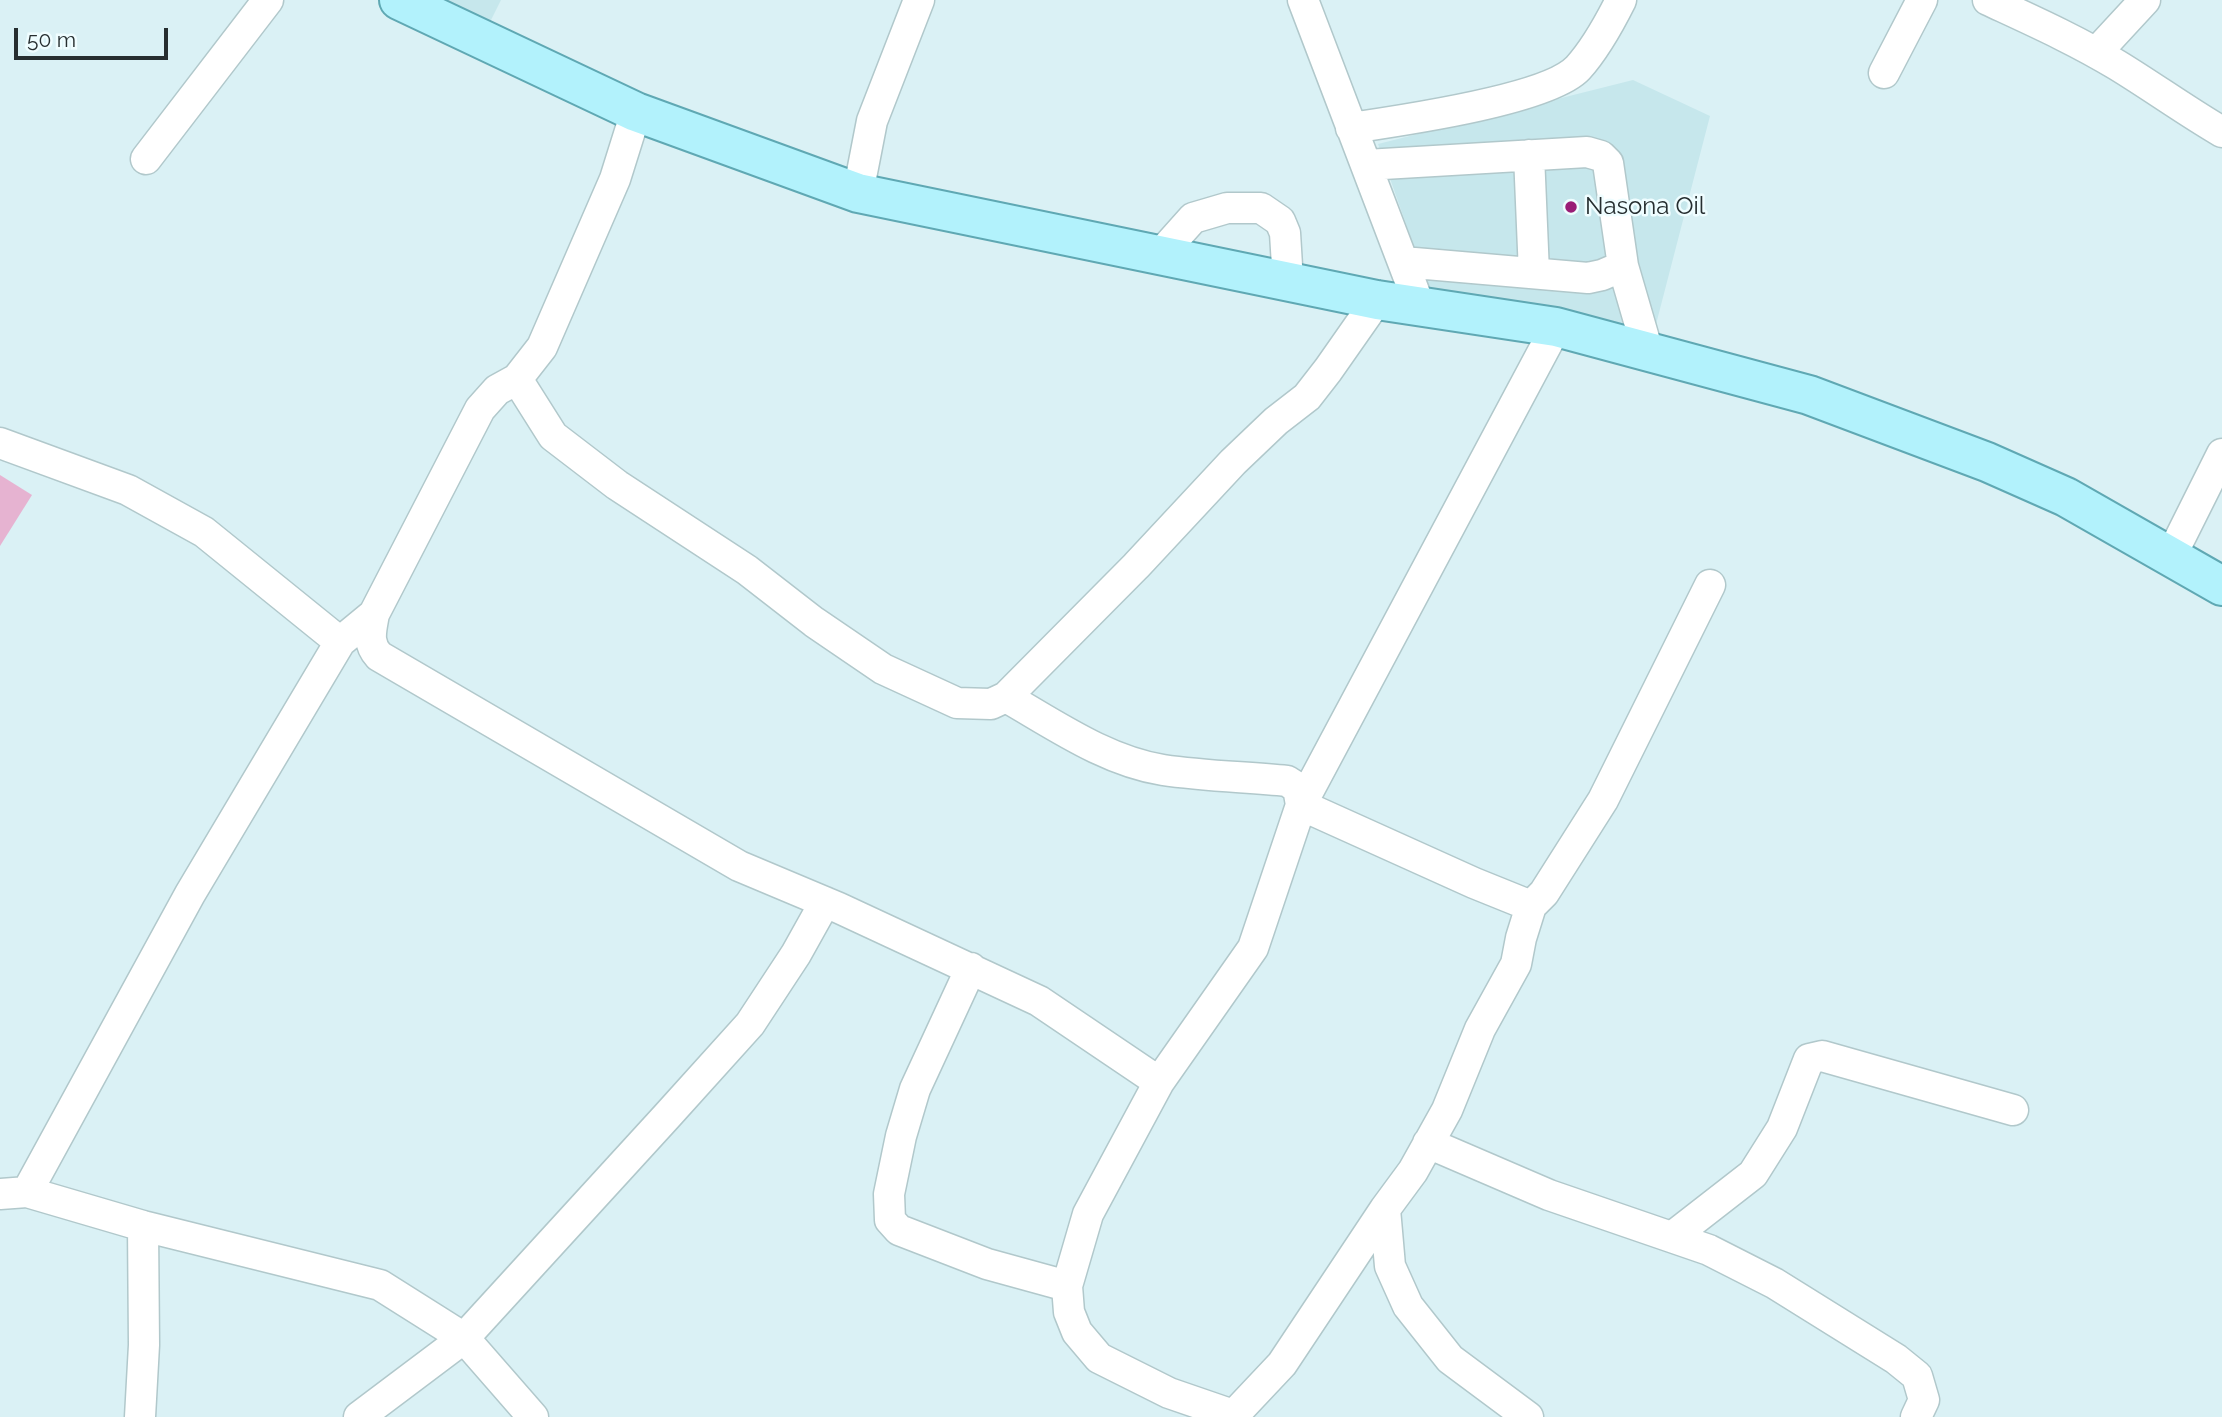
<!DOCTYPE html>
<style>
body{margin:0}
#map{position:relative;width:2222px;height:1417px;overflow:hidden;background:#daf1f5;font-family:Raleway,sans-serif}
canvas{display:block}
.scale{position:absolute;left:14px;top:28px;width:154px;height:32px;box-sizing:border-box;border:4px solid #262e30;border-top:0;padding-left:9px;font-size:21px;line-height:24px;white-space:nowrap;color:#262e30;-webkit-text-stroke:5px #effdff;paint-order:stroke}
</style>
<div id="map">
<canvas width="2222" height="1417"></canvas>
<div class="scale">50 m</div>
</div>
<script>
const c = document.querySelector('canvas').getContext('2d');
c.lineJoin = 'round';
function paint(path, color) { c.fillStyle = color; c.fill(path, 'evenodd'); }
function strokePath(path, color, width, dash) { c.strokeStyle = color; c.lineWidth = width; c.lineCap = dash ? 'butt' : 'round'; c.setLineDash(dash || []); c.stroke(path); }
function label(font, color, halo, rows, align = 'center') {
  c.font = font + ' Raleway,sans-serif'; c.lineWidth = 5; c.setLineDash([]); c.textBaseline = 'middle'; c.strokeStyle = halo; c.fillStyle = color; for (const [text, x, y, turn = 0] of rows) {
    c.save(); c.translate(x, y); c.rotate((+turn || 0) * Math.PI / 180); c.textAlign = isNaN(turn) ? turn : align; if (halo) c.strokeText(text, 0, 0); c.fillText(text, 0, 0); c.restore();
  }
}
paint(new Path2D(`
 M429,0H501L486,30Z
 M1633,80L1710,116L1654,332L1429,290L1378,144Z`), '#c6e7ec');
paint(new Path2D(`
 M0,475L32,495L0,546Z`), '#e6b3d1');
const minor = new Path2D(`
 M1303,0L1420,307
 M1988,0C2031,20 2076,40 2117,65C2153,87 2186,111 2222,132
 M2096,53L2145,0
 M1884,73L1922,0
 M636,112L615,179L542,347L517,379L497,390L480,409L374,614C371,631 367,643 379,656L739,866L839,908L1039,1001L1159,1082
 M1351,128C1398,121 1548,100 1578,68C1596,48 1609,24 1621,0
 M1529,155L1534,273
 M146,159L268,0
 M1366,165L1587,152L1601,156L1608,163L1623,266
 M858,193L872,121L919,0
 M1159,256L1193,218L1227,208H1261L1280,221L1285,233L1288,282
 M1403,262L1588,278L1602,275L1623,266L1648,352
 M517,379L553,436L617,485L747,570L814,622L883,669L957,703L991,704L1006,697L1136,566L1233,462L1276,421L1307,397L1328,370L1377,300
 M0,443L128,490L204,532L340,642
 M2171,556L2222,454
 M1006,697C1055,725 1106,761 1163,770C1203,776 1246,777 1287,781L1298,788L1301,805L1474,883L1531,906L1521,938L1516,964L1480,1029L1447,1110L1413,1171L1385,1209L1390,1266L1408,1306L1450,1359L1528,1417
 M1531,906L1544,893L1603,800L1710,585
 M971,968L915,1089L901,1136L889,1194L890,1220L899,1230L987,1264L1067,1286
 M1428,1143L1549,1195L1709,1250L1774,1283L1896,1359L1917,1376L1924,1400L1916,1417
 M27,1192L190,894L340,642L374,614
 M0,1194L27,1192L143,1226L380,1285L464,1338L533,1417
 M1672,1237L1753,1174L1782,1128L1809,1059L1822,1056L2013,1110
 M1233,1415L1169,1393L1099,1358L1077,1332L1069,1312L1067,1286L1088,1214L1159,1082L1253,948L1301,805L1556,327
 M140,1417L144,1345L143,1226
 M359,1417L464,1338L667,1116L750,1024L796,954L825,902
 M1232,1417L1282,1364L1385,1209`);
const major = new Path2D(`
 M399,0L636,112L858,193L1377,300L1556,327L1809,395L1987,462L2066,497L2222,586`);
strokePath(minor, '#b1c8cb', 33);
strokePath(major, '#5fa8b3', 42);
strokePath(minor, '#fff', 30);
strokePath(major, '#b2f2fc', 38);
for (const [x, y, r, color] of [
 [1571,207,7,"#991d76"]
]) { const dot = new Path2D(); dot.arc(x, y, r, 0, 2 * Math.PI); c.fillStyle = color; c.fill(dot); strokePath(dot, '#effdff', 2.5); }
label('24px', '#262e30', '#effdff', [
 ["Nasona Oil",1585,207]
], 'left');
</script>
